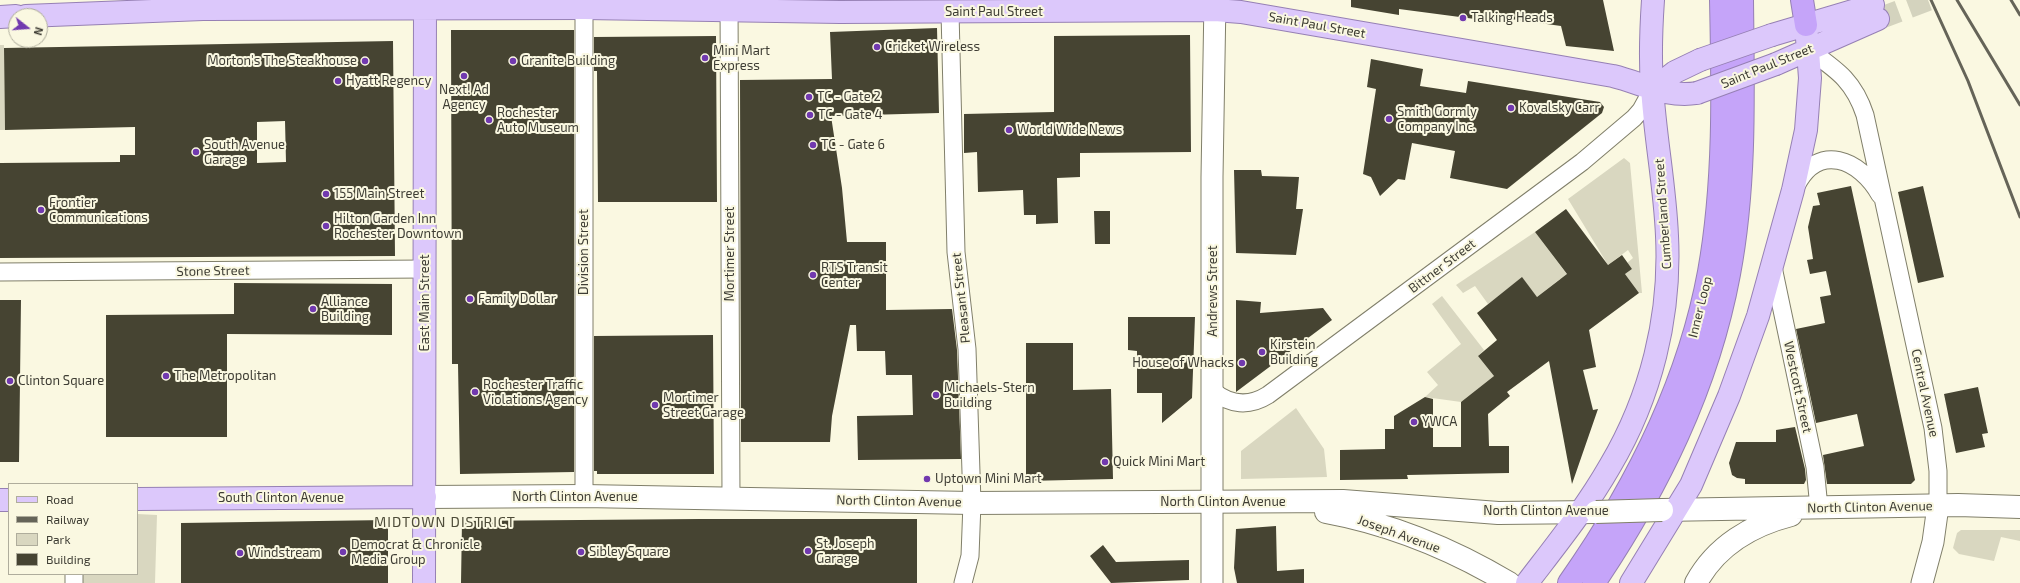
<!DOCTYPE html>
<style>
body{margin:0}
#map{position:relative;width:2020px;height:583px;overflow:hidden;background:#faf8e1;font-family:"Exo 2",sans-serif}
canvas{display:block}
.legend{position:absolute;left:8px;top:483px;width:130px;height:92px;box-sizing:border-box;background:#faf8e1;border:1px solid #afad9c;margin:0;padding:5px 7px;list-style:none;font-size:12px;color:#3e3d34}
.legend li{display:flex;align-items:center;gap:8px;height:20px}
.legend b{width:20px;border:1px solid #afad9c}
.north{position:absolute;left:8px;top:8px;width:40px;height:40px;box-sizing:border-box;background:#faf8e1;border:1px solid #afad9c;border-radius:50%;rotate:107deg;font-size:11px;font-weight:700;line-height:16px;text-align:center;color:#3e3d34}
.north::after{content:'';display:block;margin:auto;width:14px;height:18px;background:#7139af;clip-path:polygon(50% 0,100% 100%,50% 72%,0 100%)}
</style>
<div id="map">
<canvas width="2020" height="583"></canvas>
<ul class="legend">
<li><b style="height:5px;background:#dcc8fb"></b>Road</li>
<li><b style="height:5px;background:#656458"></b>Railway</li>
<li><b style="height:11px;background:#d9d7c0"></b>Park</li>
<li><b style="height:11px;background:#464432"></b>Building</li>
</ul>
<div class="north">N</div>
</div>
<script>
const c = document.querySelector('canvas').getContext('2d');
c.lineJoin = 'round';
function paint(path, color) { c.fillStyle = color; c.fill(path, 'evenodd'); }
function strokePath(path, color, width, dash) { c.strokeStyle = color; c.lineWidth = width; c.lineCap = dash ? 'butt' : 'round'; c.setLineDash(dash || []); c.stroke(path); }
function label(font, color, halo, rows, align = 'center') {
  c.font = font + ' "Exo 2",sans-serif'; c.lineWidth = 4; c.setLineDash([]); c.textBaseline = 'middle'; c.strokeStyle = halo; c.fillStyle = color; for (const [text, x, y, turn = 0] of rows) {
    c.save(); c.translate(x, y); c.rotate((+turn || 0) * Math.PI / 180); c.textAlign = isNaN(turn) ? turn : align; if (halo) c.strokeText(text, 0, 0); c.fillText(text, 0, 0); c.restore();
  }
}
paint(new Path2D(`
 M0,45H4L5,130H0Z
 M1624,158L1630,163L1642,293H1639L1625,274L1632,269L1627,263L1633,258L1628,250L1608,265L1568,199Z
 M1535,232L1578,289L1560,279L1537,297L1522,278L1488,304L1475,286L1463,293L1456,285Z
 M1442,296L1484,350L1478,356L1494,376L1461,402L1425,397L1438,385L1427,372L1461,344L1432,304Z
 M1296,408L1324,449L1327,477L1241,479V451Z
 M137,514L157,515L155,583H81V574H137Z
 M1961,530H2020V541L2001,537L1994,561L1959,554L1953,548L1957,533Z`), '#d9d7c0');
paint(new Path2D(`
 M1351,0H1603L1614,51L1566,46L1561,26L1475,14V19L1399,9V15L1351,7Z
 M937,28L939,113L831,116L842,188L847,242H886V310L952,309L957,350L961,459L858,460L857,416L913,415L912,375H886L885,351H857L856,325H850L832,416L830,442H741L740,80L832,79L830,32Z
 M451,30H574V472L460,474L458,364H452Z
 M1190,35L1191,152L1080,153V177L1057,178L1058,223L1036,224V215H1024L1023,190L978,192L977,152L964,153V114L1054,112V36Z
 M716,36L717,202H598L597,71H594V37Z
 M393,41L395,256L0,258V163L120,162V155H135V127L5,130L4,48ZM285,121L286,162L257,163V122Z
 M1371,59L1423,69L1420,86L1466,93L1468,81L1600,102L1604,107L1602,113L1507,189L1450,178L1455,151L1412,143L1405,180L1398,179L1380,196L1371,177L1363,174L1376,89L1367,87Z
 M1234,170H1261L1262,176L1299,177L1296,209H1303L1296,255L1236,253Z
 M1851,186L1915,480L1911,484H1827L1823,455L1864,446L1857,414L1816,423L1796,329L1825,323L1820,297L1831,295L1826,271L1810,274L1807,260L1813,259L1808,227L1813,206L1820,205L1817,193Z
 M1923,186L1944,277L1918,283L1898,192Z
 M1566,209L1608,265L1622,255L1632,269L1625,274L1639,293L1589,330L1596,367L1583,370L1593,410L1598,409L1572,484L1549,361L1507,392L1510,396L1488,414L1489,446H1509V473L1407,475L1408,479L1340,480V450L1385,449V429H1394V416L1425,397L1433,399V447H1461V402L1494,376L1478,356L1497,340L1477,313L1522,277L1537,297L1567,274L1535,232Z
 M1094,211H1110V244H1095Z
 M234,283L392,284V335L227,334V437H106V315L234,314Z
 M0,300H21L19,462H0Z
 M1236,300L1261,302L1260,313L1323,308L1332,320L1236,392Z
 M1128,317H1195L1192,398L1162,423V393H1137V351L1128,350Z
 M713,335L714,474H597V471H594V336Z
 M1026,343H1073V390L1111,389L1113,479L1026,481Z
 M1978,387L1988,433L1982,434L1985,447L1956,453L1944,394Z
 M1795,427L1805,469L1806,480L1804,484H1745V479L1737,478L1732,475L1729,463L1736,442H1776V430Z
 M699,519H917V583H461L462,521Z
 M388,520V583H181V523Z
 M1276,526L1277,571L1304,569V583H1237L1234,568L1236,529Z
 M1103,545L1116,562L1189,560V580L1111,583L1090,556Z`), '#464432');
strokePath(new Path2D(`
 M1878,19L1928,0`), '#d4d3be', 22, [22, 11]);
const minor = new Path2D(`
 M729,0L731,498
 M584,8V496
 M950,12L956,252L967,349L972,503L970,556L963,583
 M1809,50C1837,70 1854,81 1865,115L1933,428L1938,471V506
 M1796,186C1818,142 1860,159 1880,195
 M1773,267L1815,467L1819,508
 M0,272L425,269
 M1213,391C1230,405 1249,407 1268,395L1582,162L1634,118L1641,110L1652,90
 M74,574V583`);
const tertiary = new Path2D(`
 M1212,583V177L1215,0
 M1922,583L1933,542L1938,506`);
const secondary = new Path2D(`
 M425,497L584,496L972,503L1343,501L1498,513L1596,512
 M1662,510L1958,505L2020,507
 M1326,512C1391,524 1452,549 1509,583
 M1696,583C1716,546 1752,525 1791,515`);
const primary = new Path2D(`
 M26,16L203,9L584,8L840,12L1215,10L1241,12L1613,76C1642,83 1666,98 1697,93
 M0,17L16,16
 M1772,35L1873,5
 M1776,64L1878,19
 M1652,90L1675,72L1700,60
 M137,499L425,497
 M0,500H9
 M424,583L425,0
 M1527,583C1556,545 1586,508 1610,466C1651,397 1671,316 1667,236C1665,186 1655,137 1652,87C1650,58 1651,29 1653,0
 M1631,583L1691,485L1729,396L1758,316L1793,190L1806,130L1810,78L1806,25`);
const motorway = new Path2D(`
 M1802,0L1806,25
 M1569,583C1635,489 1688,386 1709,272C1725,183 1723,90 1721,0
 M1594,583C1658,488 1708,387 1729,274C1746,184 1743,91 1742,0`);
strokePath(minor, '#807f6a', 19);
strokePath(tertiary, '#807f6a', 23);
strokePath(secondary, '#807f6a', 24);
strokePath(primary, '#9680b4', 24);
strokePath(motorway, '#9680b4', 24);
strokePath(minor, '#fff', 17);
strokePath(tertiary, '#fff', 21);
strokePath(secondary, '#fff', 22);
strokePath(primary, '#dcc8fb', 22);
strokePath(motorway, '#c5a4f9', 22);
strokePath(new Path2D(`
 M1931,0L1968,81L2020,217
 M1957,0L2020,105
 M2011,0L2020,15`), '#656458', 3);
const secondaryBridge = new Path2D(`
 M1596,512L1662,510`);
const primaryBridge = new Path2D(`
 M1700,60L1772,35
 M1697,93L1776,64`);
strokePath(secondaryBridge, '#807f6a', 24, []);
strokePath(primaryBridge, '#9680b4', 24, []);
strokePath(secondaryBridge, '#fff', 22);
strokePath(primaryBridge, '#dcc8fb', 22);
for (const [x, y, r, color] of [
 [1463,18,4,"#7139af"],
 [877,47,4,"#7139af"],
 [705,58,4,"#7139af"],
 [365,61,4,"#7139af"],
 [513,61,4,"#7139af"],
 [464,76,4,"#7139af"],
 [338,81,4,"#7139af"],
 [809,97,4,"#7139af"],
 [1511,108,4,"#7139af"],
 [810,115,4,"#7139af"],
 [1389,119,4,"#7139af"],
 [489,120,4,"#7139af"],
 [1009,130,4,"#7139af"],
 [813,145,4,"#7139af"],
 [196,152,4,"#7139af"],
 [326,194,4,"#7139af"],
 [41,210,4,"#7139af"],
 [326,226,4,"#7139af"],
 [813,275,4,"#7139af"],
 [470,299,4,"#7139af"],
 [313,309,4,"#7139af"],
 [1262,352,4,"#7139af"],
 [1242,363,4,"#7139af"],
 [166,376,4,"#7139af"],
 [10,381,4,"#7139af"],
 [475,392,4,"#7139af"],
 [936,395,4,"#7139af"],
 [655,405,4,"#7139af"],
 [1414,422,4,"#7139af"],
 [1105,462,4,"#7139af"],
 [927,479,4,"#7139af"],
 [808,551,4,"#7139af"],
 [343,552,4,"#7139af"],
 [581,552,4,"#7139af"],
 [240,553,4,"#7139af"]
]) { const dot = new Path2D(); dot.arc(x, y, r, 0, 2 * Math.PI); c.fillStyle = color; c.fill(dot); strokePath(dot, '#faf8e1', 1.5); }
label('13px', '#3e3d34', '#faf8e1', [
 ["Saint Paul Street",994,12],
 ["Saint Paul Street",1317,25,10],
 ["Saint Paul Street",1767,66,-22],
 ["Cumberland Street",1663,214,-94],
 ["Division Street",584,252,-90],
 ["Mortimer Street",730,254,-90],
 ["Bittner Street",1442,266,-37],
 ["Stone Street",213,271,-1],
 ["Andrews Street",1213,291,-90],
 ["Pleasant Street",961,298,-96],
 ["East Main Street",425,303,-90],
 ["Inner Loop",1700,307,-76],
 ["Westcott Street",1798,387,78],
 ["Central Avenue",1925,393,78],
 ["North Clinton Avenue",575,497],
 ["South Clinton Avenue",281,498],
 ["North Clinton Avenue",899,501,1],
 ["North Clinton Avenue",1223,502],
 ["North Clinton Avenue",1870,507,-1],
 ["North Clinton Avenue",1546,511],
 ["Joseph Avenue",1399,534,20]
]);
label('13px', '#3e3d34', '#faf8e1', [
 ["Talking Heads",1471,18],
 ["Cricket Wireless",885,47],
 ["Mini Mart",713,51],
 ["Express",713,66],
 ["Morton's The Steakhouse",357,61,"right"],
 ["Granite Building",521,61],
 ["Hyatt Regency",346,81],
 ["Next! Ad",464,90,"center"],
 ["Agency",464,105,"center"],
 ["TC - Gate 2",817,97],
 ["Kovalsky Carr",1519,108],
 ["Smith Gormly",1397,112],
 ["Company Inc.",1397,127],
 ["Rochester",497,113],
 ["Auto Museum",497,128],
 ["TC - Gate 4",818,115],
 ["World Wide News",1017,130],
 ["South Avenue",204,145],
 ["Garage",204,160],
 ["TC - Gate 6",821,145],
 ["155 Main Street",334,194],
 ["Frontier",49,203],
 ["Communications",49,218],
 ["Hilton Garden Inn",334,219],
 ["Rochester Downtown",334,234],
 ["RTS Transit",821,268],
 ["Center",821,283],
 ["Family Dollar",478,299],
 ["Alliance",321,302],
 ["Building",321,317],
 ["Kirstein",1270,345],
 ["Building",1270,360],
 ["House of Whacks",1234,363,"right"],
 ["The Metropolitan",174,376],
 ["Clinton Square",18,381],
 ["Rochester Traffic",483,385],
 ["Violations Agency",483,400],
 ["Michaels-Stern",944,388],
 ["Building",944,403],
 ["Mortimer",663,398],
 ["Street Garage",663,413],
 ["YWCA",1422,422],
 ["Quick Mini Mart",1113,462],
 ["Uptown Mini Mart",935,479],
 ["St. Joseph",816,544],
 ["Garage",816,559],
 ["Democrat & Chronicle",351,545],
 ["Media Group",351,560],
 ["Sibley Square",589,552],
 ["Windstream",248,553]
], 'left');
c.letterSpacing = '1px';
label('14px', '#4e4c39', '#faf8e1', [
 ["MIDTOWN DISTRICT",445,522]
]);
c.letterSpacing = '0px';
</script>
